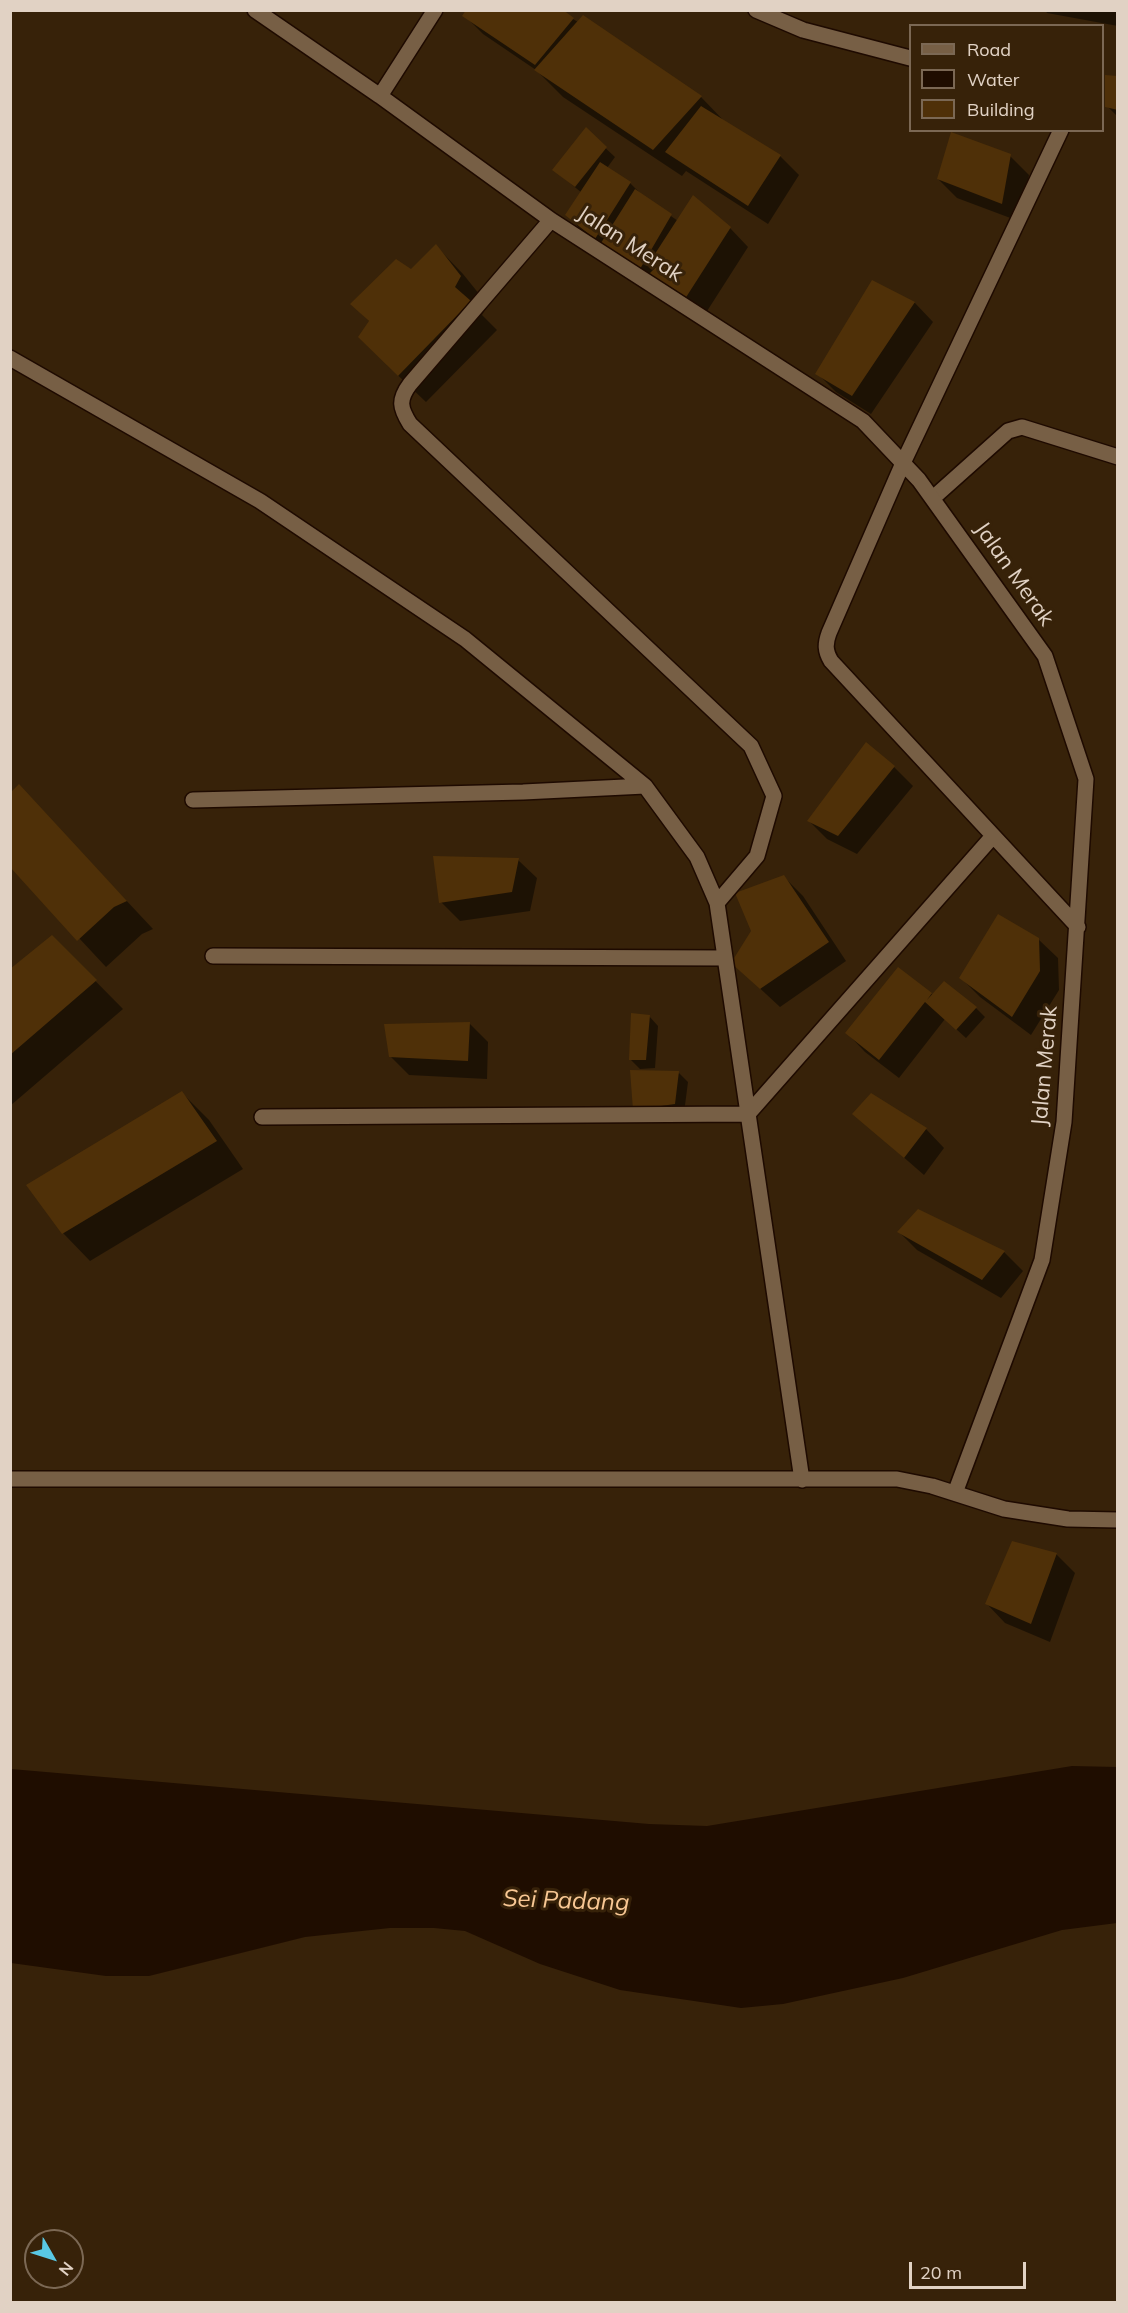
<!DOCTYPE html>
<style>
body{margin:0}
#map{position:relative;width:1128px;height:2313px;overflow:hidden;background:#372209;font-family:Mulish,sans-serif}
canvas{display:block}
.frame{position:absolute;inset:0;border:12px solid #e1d2c4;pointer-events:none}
.legend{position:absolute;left:909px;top:24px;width:195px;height:108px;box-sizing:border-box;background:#372209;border:2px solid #7b6854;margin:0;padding:8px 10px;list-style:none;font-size:18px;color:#e1d2c4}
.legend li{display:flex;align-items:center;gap:12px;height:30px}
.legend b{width:30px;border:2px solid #7b6854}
.north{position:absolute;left:24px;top:2229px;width:60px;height:60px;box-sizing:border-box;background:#372209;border:2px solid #7b6854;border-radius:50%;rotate:129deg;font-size:16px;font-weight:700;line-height:24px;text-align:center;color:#e1d2c4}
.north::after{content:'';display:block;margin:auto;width:21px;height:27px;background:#59c8e4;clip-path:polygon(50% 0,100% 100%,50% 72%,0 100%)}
.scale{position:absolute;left:909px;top:2262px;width:117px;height:27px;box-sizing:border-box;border:3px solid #e1d2c4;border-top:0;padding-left:8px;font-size:18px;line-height:21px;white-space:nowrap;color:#e1d2c4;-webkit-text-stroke:4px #372209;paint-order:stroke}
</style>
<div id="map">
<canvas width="1128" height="2313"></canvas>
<div class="frame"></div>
<ul class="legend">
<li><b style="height:8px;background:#775f45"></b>Road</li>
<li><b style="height:16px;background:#1f0d00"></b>Water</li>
<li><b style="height:16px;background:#4f3008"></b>Building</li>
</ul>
<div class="north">N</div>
<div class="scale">20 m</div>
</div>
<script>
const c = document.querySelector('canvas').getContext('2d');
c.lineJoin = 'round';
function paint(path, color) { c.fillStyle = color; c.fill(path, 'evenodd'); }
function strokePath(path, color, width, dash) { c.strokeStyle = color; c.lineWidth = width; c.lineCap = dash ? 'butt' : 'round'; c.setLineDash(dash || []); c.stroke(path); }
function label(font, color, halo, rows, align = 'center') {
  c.font = font + ' Mulish,sans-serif'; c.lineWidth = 6; c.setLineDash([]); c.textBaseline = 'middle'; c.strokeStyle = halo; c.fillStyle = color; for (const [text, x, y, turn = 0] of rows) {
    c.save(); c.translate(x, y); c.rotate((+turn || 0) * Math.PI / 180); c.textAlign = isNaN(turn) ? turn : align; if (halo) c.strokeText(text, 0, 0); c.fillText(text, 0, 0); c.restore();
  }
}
paint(new Path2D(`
 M1072,1766L1117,1767V1923L1062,1930L903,1978L783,2004L741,2008L620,1990L540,1964L465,1931L434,1928H390L305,1937L149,1976H106L11,1963V1769L649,1824L707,1826Z`), '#1f0d00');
paint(new Path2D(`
 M1045,10H1118V26L1047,13Z
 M464,15L573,19L701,97L726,123L780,156L799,175L768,224L686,171L682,176L563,97L536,70L483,34Z
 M1118,78V117L1107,106Z
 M586,130L615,157L607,168L630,183L644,197L678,221L730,228L748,247L702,319L585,234L567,215L582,193L554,170Z
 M1010,156L1029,175L1021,222L957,198L938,179Z
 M436,246L463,274L488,305L482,315L497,330L426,402L387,365L370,322L352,304L411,271Z
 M872,282L915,303L933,322L871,414L836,392L817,373Z
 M894,767L913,786L857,854L827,839L809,821Z
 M19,786L153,929L142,934L106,967L10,864Z
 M518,860L537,878L530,911L460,921L441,902Z
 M784,877L803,896L846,961L780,1007L752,981Z
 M52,937L123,1009L10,1106V971Z
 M1038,939L1058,958L1059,990L1031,1035L980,997L961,978Z
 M931,994L976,1008L985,1017L966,1038L945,1019L899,1078L865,1052L847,1033Z
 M649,1016L658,1026L655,1068L640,1069L631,1060Z
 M469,1023L488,1042L487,1079L409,1075L390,1056Z
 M679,1073L688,1082L684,1113L644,1118Z
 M182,1093L209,1120L243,1169L90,1261L63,1233Z
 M854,1114L926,1129L944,1148L924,1175Z
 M918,1211L1004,1252L1023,1271L1001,1298L917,1250L899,1232Z
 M1056,1554L1075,1573L1050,1642L1005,1623L987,1604Z`), '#0007');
paint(new Path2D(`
 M466,10H563L574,18L535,65L462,16Z
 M583,15L702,96L653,150L534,70Z
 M1105,75L1118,76V110L1105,107Z
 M701,106L781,155L748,206L665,152Z
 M586,127L607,147L575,187L552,170Z
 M951,132L1011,154L1002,204L937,179Z
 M600,162L631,182L595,239L565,215Z
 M635,189L672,214L640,269L601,243Z
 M693,195L731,227L683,302L647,276L657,266L651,260Z
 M436,244L461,276L455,287L471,301L398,376L358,337L369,321L350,304L396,259L411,269Z
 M872,280L915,302L852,396L815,374Z
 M866,742L895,766L838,836L807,821Z
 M19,784L127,901L114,907L77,941L10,867V793Z
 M433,856L519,858L512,892L439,903Z
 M784,875L829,942L760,989L731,963L751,931L735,893Z
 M998,914L1039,938L1040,971L1012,1017L959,978Z
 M52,935L97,980L10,1055V969Z
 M898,967L932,993L927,1000L944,981L977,1007L956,1030L925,1002L879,1060L845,1033Z
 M631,1013L650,1015L646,1060H629Z
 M470,1022L468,1061L389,1057L384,1024Z
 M630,1070L679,1071L675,1104L633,1110Z
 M182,1091L217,1141L62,1234L26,1185Z
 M871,1093L927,1128L904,1158L852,1114Z
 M918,1209L1005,1251L982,1280L897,1232Z
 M1012,1541L1057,1553L1031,1624L985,1604Z`), '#4f3008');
const service = new Path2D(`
 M933,498L1008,431L1022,427L1118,457`);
const minor = new Path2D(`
 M255,10L380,96L551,220L863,421L919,480L1045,656L1086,779L1064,1122L1042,1260L955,1493
 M756,10L803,30L910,58
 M380,96L435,10
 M1061,130L903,463L829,633C825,644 825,651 831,661L1078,927
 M551,220L410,384C398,400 400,408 410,424L751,746L774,796L757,856L717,903
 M10,358L260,501L465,639L645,786L697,857L717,903L802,1480
 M193,800L523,792L645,786
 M213,956L725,958
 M262,1117L748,1114L993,836
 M10,1479H897L932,1486L1004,1509L1068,1519L1118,1520`);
strokePath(service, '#1e0a00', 18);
strokePath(minor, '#1e0a00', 18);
strokePath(service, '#775f45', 15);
strokePath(minor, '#775f45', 15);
label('22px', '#e1d2c4', '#372209', [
 ["Jalan Merak",630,244,33],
 ["Jalan Merak",1014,574,55],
 ["Jalan Merak",1045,1066,-85]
]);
label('italic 24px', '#f8c794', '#372209', [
 ["Sei Padang",566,1901,2]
]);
</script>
